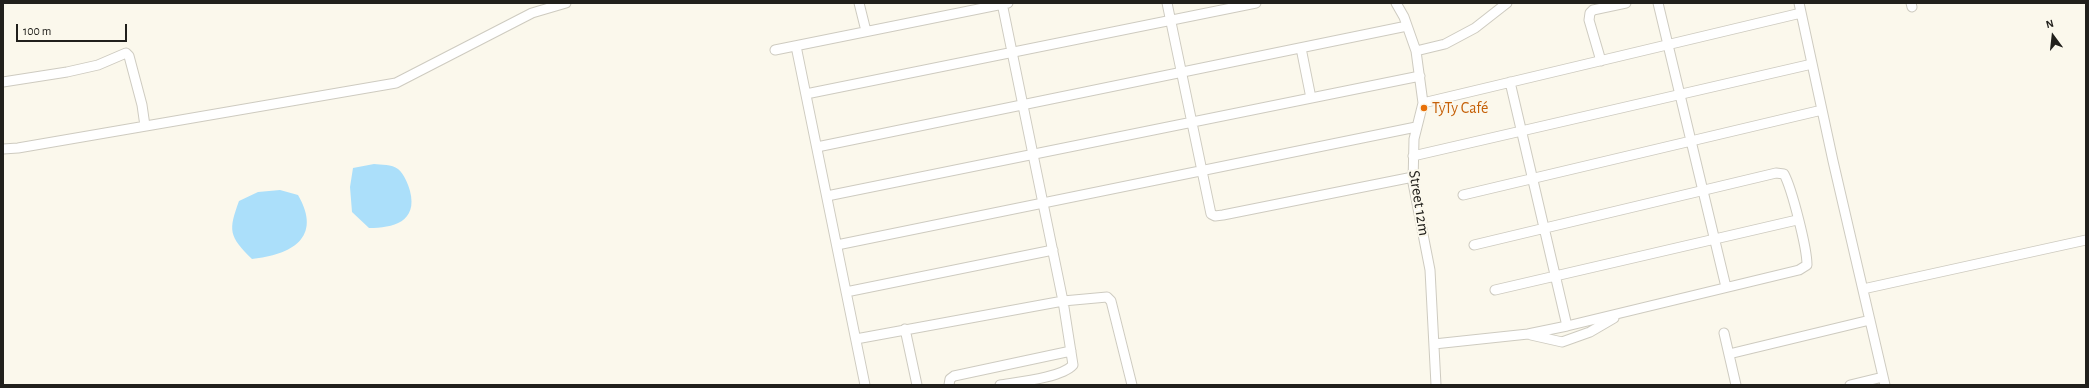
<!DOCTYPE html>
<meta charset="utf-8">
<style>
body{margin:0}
#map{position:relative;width:2089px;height:388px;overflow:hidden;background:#fbf8ec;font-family:"Alegreya Sans",sans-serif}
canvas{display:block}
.frame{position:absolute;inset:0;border:4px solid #21201c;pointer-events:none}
.north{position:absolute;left:2033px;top:16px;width:40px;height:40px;-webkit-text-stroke:3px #fbf8ec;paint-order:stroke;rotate:345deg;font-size:11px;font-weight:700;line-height:16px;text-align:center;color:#21201c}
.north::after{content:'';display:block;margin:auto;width:14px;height:18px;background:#21201c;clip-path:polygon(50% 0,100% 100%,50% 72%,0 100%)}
.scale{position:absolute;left:16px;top:24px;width:111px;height:18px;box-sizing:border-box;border:2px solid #21201c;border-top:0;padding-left:5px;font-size:12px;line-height:14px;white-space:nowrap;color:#21201c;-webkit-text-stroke:3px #fbf8ec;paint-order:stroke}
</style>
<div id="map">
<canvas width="2089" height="388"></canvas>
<div class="frame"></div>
<div class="north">N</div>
<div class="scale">100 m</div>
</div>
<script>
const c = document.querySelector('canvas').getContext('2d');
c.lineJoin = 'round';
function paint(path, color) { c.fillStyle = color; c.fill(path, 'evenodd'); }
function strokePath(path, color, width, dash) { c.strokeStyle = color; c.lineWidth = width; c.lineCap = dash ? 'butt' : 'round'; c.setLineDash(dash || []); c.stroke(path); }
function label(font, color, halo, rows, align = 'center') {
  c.font = font + ' "Alegreya Sans",sans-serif'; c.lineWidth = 4; c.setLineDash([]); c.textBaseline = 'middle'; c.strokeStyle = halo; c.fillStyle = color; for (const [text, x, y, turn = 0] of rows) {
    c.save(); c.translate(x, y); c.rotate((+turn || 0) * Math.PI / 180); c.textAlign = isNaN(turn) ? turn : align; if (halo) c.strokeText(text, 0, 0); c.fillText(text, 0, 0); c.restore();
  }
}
paint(new Path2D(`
 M374,164C381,165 392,164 398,169C404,174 408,184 410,191C418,222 393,228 369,228L352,212L350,187L353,168Z
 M280,190L298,195C323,238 291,255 252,259C229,236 228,231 239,201L258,192Z`), '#abdffa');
const minor = new Path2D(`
 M859,3L866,31
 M1167,3L1211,214L1215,216L1223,215L1413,177
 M1396,3L1404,17L1416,51L1423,103L1414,139L1413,183L1430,270L1436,385
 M1658,3L1726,287
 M1799,3L1833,161L1885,385
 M1911,3L1912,7
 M796,46L865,385
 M1301,48L1311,98
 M775,50L1008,3
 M1416,51L1445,44L1475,28L1507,3
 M1601,61L1589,20L1590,13L1593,10L1626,3
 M3,82L67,72L98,65L126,53L129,56L142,105L145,126
 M1510,82L1567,326
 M806,94L1256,3
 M1423,103L1801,13
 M817,147L1407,26
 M3,149L18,148L396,83L532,13L566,3
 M1413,156L1812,64
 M1463,195L1822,110
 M827,196L1420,76
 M837,245L1416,127
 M1863,289L2086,240
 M1495,290L1797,220
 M846,292L1053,250
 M905,329L917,385
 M1724,333L1736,385
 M1531,335L1562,342L1590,332L1614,318
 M856,339L1063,301L1002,3
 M1434,344L1528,334L1567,326L1799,270L1807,265C1807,248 1792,189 1784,174L1776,173L1474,245
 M1729,354L1870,320
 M949,385L950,379L954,376L1071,351
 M1000,385C1018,382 1061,378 1073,365L1063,301L1107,297L1111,301L1132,385
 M1850,385L1883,377`);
strokePath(minor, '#cecbc0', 11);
strokePath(minor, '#fff', 9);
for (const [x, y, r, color] of [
 [1424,108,4,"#e8710a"]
]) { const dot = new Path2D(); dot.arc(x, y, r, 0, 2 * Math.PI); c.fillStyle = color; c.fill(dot); strokePath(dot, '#fbf8ec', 1.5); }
label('16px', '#c56008', '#fbf8ec', [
 ["TyTy Café",1432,108]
], 'left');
label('16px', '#21201c', '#fbf8ec', [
 ["Street 12m",1419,203,81]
]);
</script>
